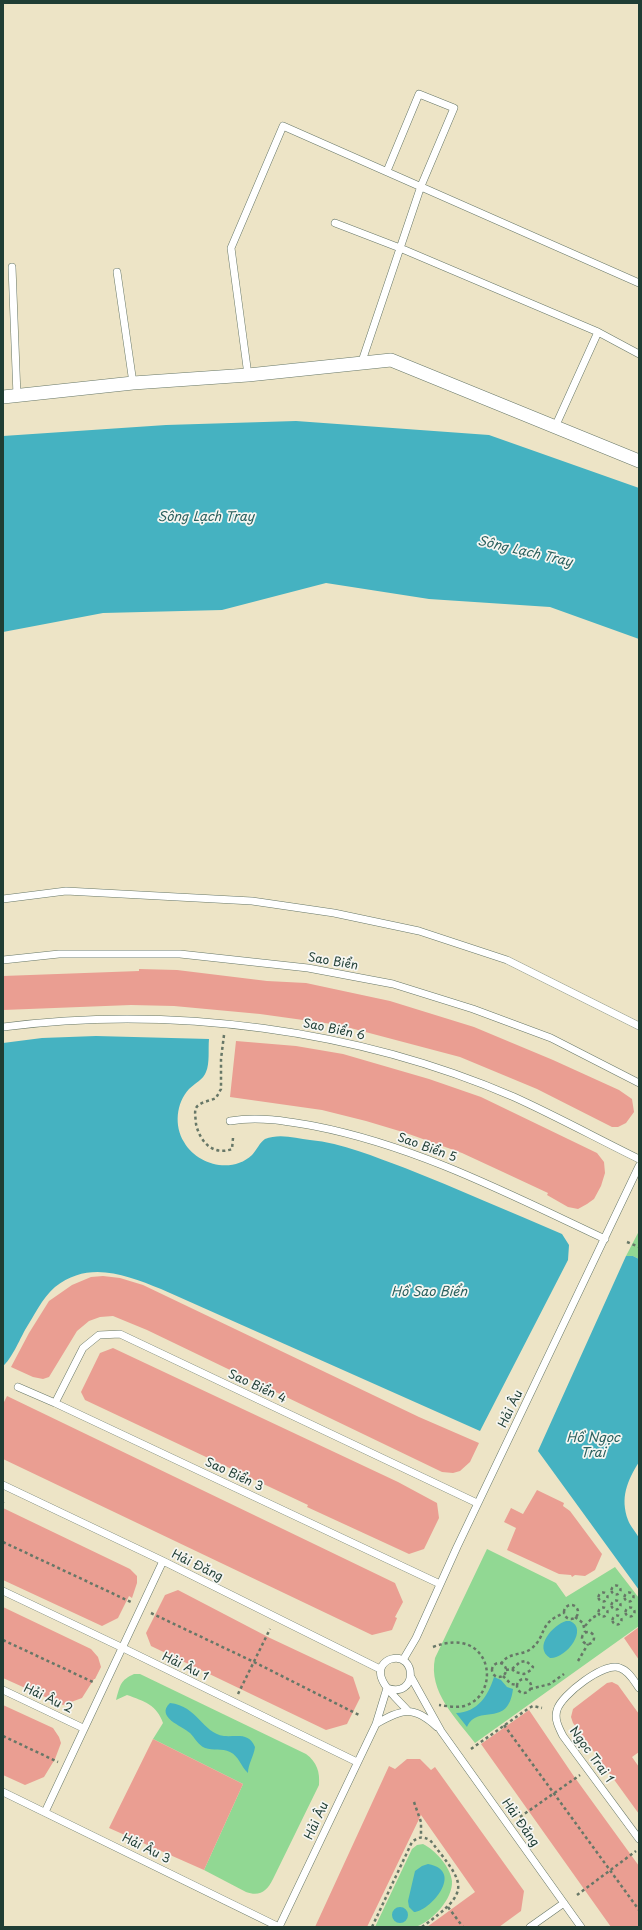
<!DOCTYPE html>
<meta charset="utf-8">
<style>
body{margin:0}
#map{position:relative;width:642px;height:1930px;overflow:hidden;background:#ede4c6;font-family:"Playpen Sans",sans-serif}
canvas{display:block}
.frame{position:absolute;inset:0;border:4px solid #1f3d34;pointer-events:none}
</style>
<div id="map">
<canvas width="642" height="1930"></canvas>
<div class="frame"></div>
</div>
<script>
const c = document.querySelector('canvas').getContext('2d');
c.lineJoin = 'round';
function paint(path, color) { c.fillStyle = color; c.fill(path, 'evenodd'); }
function strokePath(path, color, width, dash) { c.strokeStyle = color; c.lineWidth = width; c.lineCap = dash ? 'butt' : 'round'; c.setLineDash(dash || []); c.stroke(path); }
function label(font, color, halo, rows, align = 'center') {
  c.font = font + ' "Playpen Sans",sans-serif'; c.lineWidth = 3.5; c.setLineDash([]); c.textBaseline = 'middle'; c.strokeStyle = halo; c.fillStyle = color; for (const [text, x, y, turn = 0] of rows) {
    c.save(); c.translate(x, y); c.rotate((+turn || 0) * Math.PI / 180); c.textAlign = isNaN(turn) ? turn : align; if (halo) c.strokeText(text, 0, 0); c.fillText(text, 0, 0); c.restore();
  }
}
paint(new Path2D(`
 M639,1231V1259L633,1256H626Z
 M487,1549L556,1583L566,1597L615,1567L639,1598V1626L475,1743C456,1718 428,1692 435,1658Z
 M134,1674H140L306,1754C317,1762 320,1772 319,1785L273,1879C267,1891 260,1897 246,1892L204,1870L243,1784L153,1739L163,1723C157,1705 144,1701 127,1695L116,1700C120,1686 120,1680 134,1674Z
 M423,1844C435,1850 450,1866 452,1881C453,1899 433,1920 418,1926C409,1930 386,1927 375,1927L412,1849L417,1845Z`), '#91d893');
paint(new Path2D(`
 M296,421L489,435L639,488V639L550,607L429,599L326,583L222,610L103,613L3,632V436L166,425Z
 M96,1036L209,1039C208,1049 210,1063 206,1072C203,1080 195,1083 189,1089C176,1103 174,1126 184,1142C197,1165 232,1174 252,1155C256,1151 260,1142 265,1139C279,1133 296,1138 310,1140C342,1143 375,1157 405,1168C458,1189 510,1212 562,1234L569,1245L568,1260L480,1431L161,1289C126,1275 89,1260 55,1287C42,1298 34,1316 25,1330C20,1339 11,1360 3,1366V1043L42,1038Z
 M626,1256H633L639,1259V1462C627,1481 620,1498 628,1520C630,1526 636,1532 639,1538C641,1543 639,1581 639,1590L538,1451Z
 M566,1621H570C589,1629 566,1659 550,1658C533,1647 553,1625 566,1621Z
 M494,1677L501,1680L507,1687L513,1689C508,1729 478,1703 467,1727L456,1713C478,1712 488,1696 494,1677Z
 M170,1703C198,1706 202,1733 224,1736C237,1737 249,1732 255,1747C254,1756 248,1764 248,1773C241,1767 239,1756 230,1752C222,1748 213,1751 205,1748C198,1745 195,1738 190,1733C182,1726 155,1717 170,1703Z
 M428,1864C466,1871 429,1912 414,1912L409,1907L408,1901L415,1871L422,1866Z
 M392 1915a8 8 0 1 1 16 0a8 8 0 1 1-16 0Z`), '#45b2c1');
paint(new Path2D(`
 M139,969L177,970L267,981L306,983L390,1001L474,1027L553,1060L619,1090L632,1099L634,1112L626,1123L618,1127H612L537,1089L460,1057L339,1025L260,1014L174,1006L131,1005L3,1010V976L139,971Z
 M236,1041L296,1046L343,1054L429,1079L481,1097L597,1153L604,1162L605,1173L601,1186L594,1199L587,1204L578,1209L568,1207L547,1195L548,1193L503,1172L462,1153L406,1133L366,1121L322,1110L230,1097Z
 M103,1276L120,1278L143,1285L419,1417L479,1443L470,1462L460,1471L453,1473L442,1472L147,1330L113,1316L100,1317L89,1321L77,1331L49,1377L43,1379L33,1377L11,1367L29,1333L49,1301L72,1285L91,1277Z
 M113,1348L398,1482L437,1503L439,1518L424,1549L409,1554L307,1507L308,1505L85,1400L81,1392L100,1353Z
 M7,1396L395,1583L403,1602L395,1617L397,1618L392,1630L372,1635L3,1459V1404Z
 M537,1490L564,1503L563,1506L570,1511L602,1554L595,1570L585,1576L575,1575L572,1577L571,1575L559,1574L507,1550L516,1528L504,1522L511,1508L523,1514Z
 M3,1508L130,1569L137,1576V1583L132,1598L129,1596L118,1618L102,1626L3,1580Z
 M178,1590L270,1638L353,1677L360,1698L347,1724L326,1730L151,1646L146,1633L165,1595Z
 M3,1607L91,1649L98,1657L101,1667L95,1679H94L82,1698L63,1705L3,1678Z
 M639,1627V1660L624,1638Z
 M612,1682L618,1685L639,1714V1752L632,1757L639,1767V1814L573,1723L571,1717L573,1709L607,1683Z
 M3,1705L53,1728L59,1737L61,1743L55,1759L44,1777L25,1785L3,1775Z
 M529,1710L573,1775L639,1866V1927H611L481,1744Z
 M153,1739L243,1784L204,1870L109,1828Z
 M407,1759H420L431,1770L435,1767L524,1891L521,1911L499,1927H427L475,1892L421,1815L367,1927H315L389,1766L395,1769Z`), '#ea9e92');
const service = new Path2D(`
 M335,223L400,248L598,332L639,354
 M12,267L17,396
 M117,272L133,383
 M361,364L421,186L454,108L419,94L387,171
 M248,375L231,248L283,126L639,283
 M555,427L598,332
 M3,899L66,891L252,901L334,913L419,931L507,960L639,1026
 M3,960L59,954H180L308,968L393,984L473,1009L551,1038L639,1083
 M3,1027C172,1005 357,1029 514,1097C556,1116 598,1139 639,1159
 M230,1121C258,1116 286,1121 314,1126C417,1146 511,1195 605,1239
 M18,1387L55,1403L440,1584
 M55,1403L83,1348L99,1335L120,1334L477,1503
 M3,1485L163,1561L380,1669
 M3,1591L123,1648L357,1762
 M403,1660L416,1638L457,1547L639,1166
 M411,1677L441,1731L581,1927
 M387,1688C418,1699 417,1652 391,1659C387,1660 384,1663 382,1666C374,1681 399,1700 408,1711
 M639,1688C634,1681 629,1671 620,1668C605,1661 561,1695 557,1710C554,1719 559,1728 563,1736L639,1839
 M3,1690L83,1728
 M376,1724C402,1709 413,1705 437,1727
 M3,1792L279,1927
 M45,1812L163,1561
 M279,1927L376,1724L387,1688
 M530,1927L564,1903`);
const minor = new Path2D(`
 M3,397L133,383L248,375L391,360L639,461`);
strokePath(service, '#677767', 8);
strokePath(minor, '#677767', 14);
strokePath(new Path2D(`
 M224,1035L221,1059V1089L216,1098C210,1101 199,1102 196,1108C194,1112 196,1120 196,1124C200,1142 213,1156 232,1149L233,1138
 M627,1242L639,1247
 M3,1503V1502
 M3,1542L133,1603
 M611.5 1590a4.5 4.5 0 1 1 9 0a4.5 4.5 0 1 1-9 0Z
 M598.5 1597a4.5 4.5 0 1 1 9 0a4.5 4.5 0 1 1-9 0Z
 M624.5 1597a4.5 4.5 0 1 1 9 0a4.5 4.5 0 1 1-9 0Z
 M611.5 1605a4.5 4.5 0 1 1 9 0a4.5 4.5 0 1 1-9 0Z
 M564 1612a7 7 0 1 1 14 0a7 7 0 1 1-14 0Z
 M625.5 1612a4.5 4.5 0 1 1 9 0a4.5 4.5 0 1 1-9 0Z
 M598.5 1612a4.5 4.5 0 1 1 9 0a4.5 4.5 0 1 1-9 0Z
 M151,1613L254,1662L359,1715
 M612.5 1620a4.5 4.5 0 1 1 9 0a4.5 4.5 0 1 1-9 0Z
 M575,1617L583,1623L585,1632
 M585,1626L592,1618L599,1614
 M582 1638a6 6 0 1 1 12 0a6 6 0 1 1-12 0Z
 M3,1640L95,1683
 M433,1647C492,1624 503,1695 464,1706C456,1708 447,1706 439,1705
 M578,1661L588,1644
 M492 1670a7 7 0 1 1 14 0a7 7 0 1 1-14 0Z
 M501,1664C508,1652 521,1656 531,1649C548,1635 537,1624 564,1613
 M506,1670L512,1669L515,1672L524,1674L531,1670L533,1667L526,1661L520,1662L512,1669
 M503,1676L511,1684L517,1685
 M517 1686a7 7 0 1 1 14 0a7 7 0 1 1-14 0Z
 M530,1689L550,1684L564,1674
 M238,1694L270,1629
 M504,1725L639,1910
 M3,1736L58,1762
 M471,1749L529,1708L533,1706L542,1708
 M414,1802L421,1822V1837
 M520,1817L580,1775
 M577,1895L636,1851
 M448,1907L463,1927
 M372,1927L412,1842C418,1837 422,1836 430,1840C465,1885 473,1890 422,1927`), '#677767', 2.5, [3, 3]);
strokePath(service, '#fff', 7);
strokePath(minor, '#fff', 13);
label('12px', '#1f3d34', '#f6f6f2', [
 ["Sao Biển",333,962,10],
 ["Sao Biển 6",334,1030,12],
 ["Sao Biển 5",427,1148,20],
 ["Sao Biển 4",257,1387,25],
 ["Hải Âu",511,1409,-64],
 ["Sao Biển 3",234,1475,25],
 ["Hải Đăng",197,1566,26],
 ["Hải Âu 1",185,1667,26],
 ["Hải Âu 2",48,1699,25],
 ["Ngọc Trai 1",591,1755,54],
 ["Hải Âu",317,1821,-65],
 ["Hải Đăng",520,1823,55],
 ["Hải Âu 3",146,1849,26]
]);
label('italic 13px', '#2a605e', '#f6f6f2', [
 ["Sông Lạch Tray",206,517],
 ["Sông Lạch Tray",525,552,13],
 ["Hồ Sao Biển",429,1292],
 ["Hồ Ngọc",593,1438],
 ["Trai",593,1453]
]);
</script>
